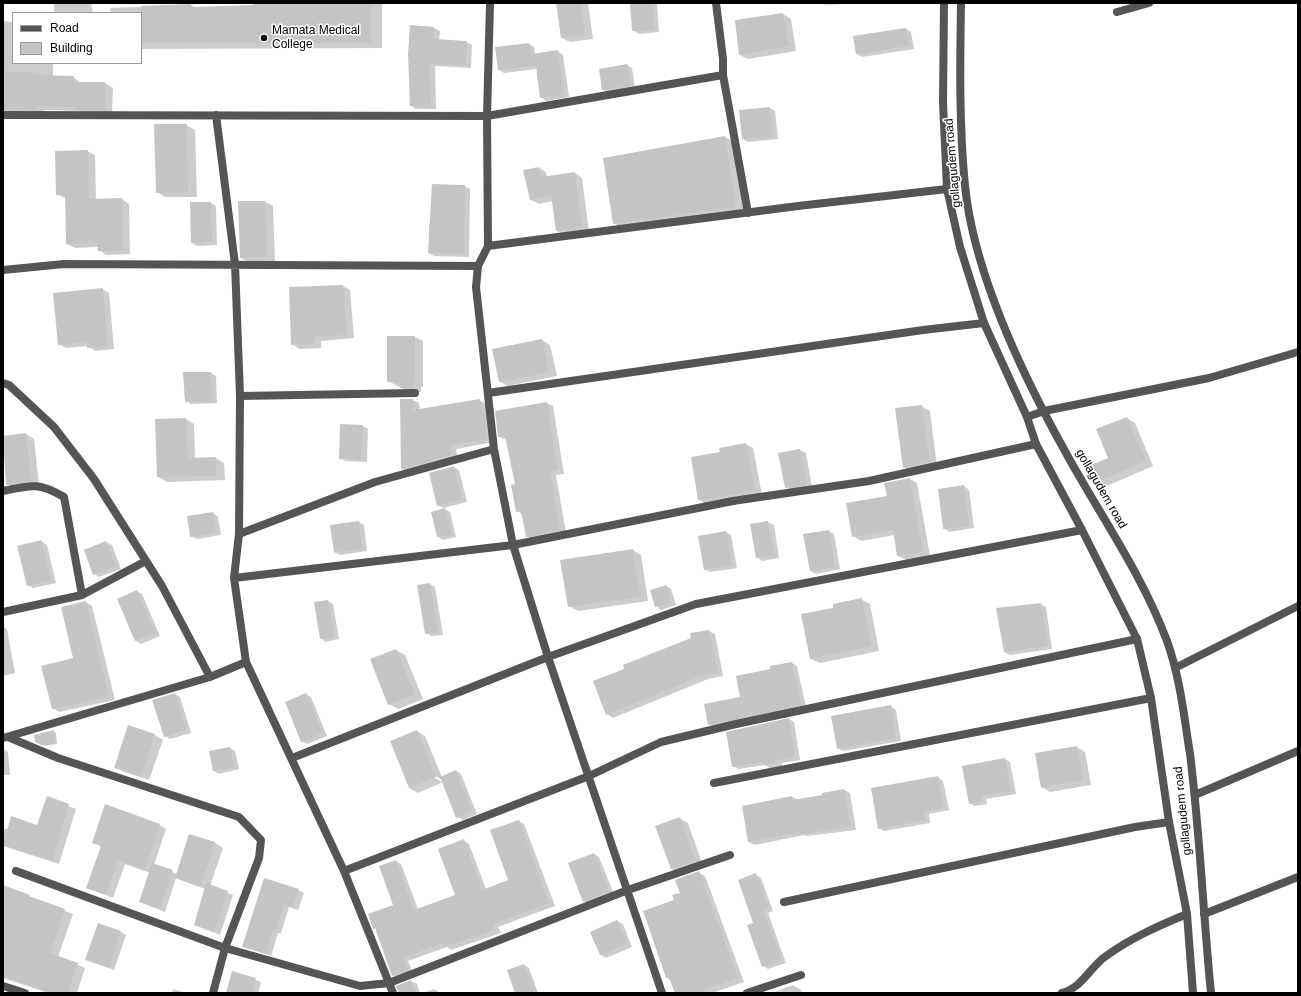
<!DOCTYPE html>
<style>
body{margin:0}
#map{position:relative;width:1301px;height:996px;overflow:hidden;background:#fff;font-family:Arial,sans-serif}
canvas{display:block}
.frame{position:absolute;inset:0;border:4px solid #000;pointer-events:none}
.legend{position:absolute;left:12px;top:12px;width:130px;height:52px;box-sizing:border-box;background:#fff;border:1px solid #999;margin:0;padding:5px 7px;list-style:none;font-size:12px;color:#000}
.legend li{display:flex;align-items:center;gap:8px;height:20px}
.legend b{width:20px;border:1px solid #999}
</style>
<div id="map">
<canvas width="1301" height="996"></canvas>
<div class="frame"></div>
<ul class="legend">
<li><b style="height:5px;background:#555"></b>Road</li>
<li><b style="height:11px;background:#c4c4c4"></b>Building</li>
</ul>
</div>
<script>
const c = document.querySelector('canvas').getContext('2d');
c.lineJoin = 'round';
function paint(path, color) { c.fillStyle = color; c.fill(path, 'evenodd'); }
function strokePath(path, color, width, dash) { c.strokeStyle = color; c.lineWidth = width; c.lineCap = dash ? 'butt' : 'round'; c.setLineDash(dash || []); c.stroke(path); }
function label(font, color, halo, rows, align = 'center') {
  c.font = font + ' Arial,sans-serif'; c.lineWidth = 3; c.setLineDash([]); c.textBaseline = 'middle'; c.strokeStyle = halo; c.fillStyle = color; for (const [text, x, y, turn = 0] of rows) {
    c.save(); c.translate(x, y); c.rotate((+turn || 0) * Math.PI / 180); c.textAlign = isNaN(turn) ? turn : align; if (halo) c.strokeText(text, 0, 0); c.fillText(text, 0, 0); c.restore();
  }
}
paint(new Path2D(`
 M54,3H91L93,13H54Z
 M255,3H382V48L141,49V13H111L110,8L191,5L197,8L255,6Z
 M557,3H588L593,39L570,42L562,38Z
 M631,3H657L659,32L639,34L633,30Z
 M821,3H840V4L825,5Z
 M783,14L791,19L796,51L748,59L740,55Z
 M3,21L13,22V63H53V77H73L81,83H105L113,88L112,113H84L79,111L44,110L43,113L3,112Z
 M411,26L434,28L440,31L439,41L466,42L472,45L471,68L435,66L436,109H416L411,106Z
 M906,29L911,32L914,49L862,57L857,54Z
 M529,44L534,47L535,55L558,51L563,55L569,97L546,101L541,97L537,69L504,73L499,70Z
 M627,65L632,68L635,88L609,93L603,90Z
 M770,108L775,111L778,139L748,142L743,139Z
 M186,125L195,130L197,197H165L157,192Z
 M725,137L736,143L747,213L625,230L614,223Z
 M87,151L95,155L96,200L122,199L129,204L130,254L106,255L99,250L98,247L75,248L67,244L66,199L57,194Z
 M539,168L546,172L547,177L575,173L582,178L589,232L564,235L557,231L553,201L539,204L531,200Z
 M464,186L470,189L469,257L434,256L429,253V224H432Z
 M239,202H265L273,206L275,262H249L241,258Z
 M211,203L216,206L217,245L197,246L192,243Z
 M343,286L350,290L354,338L321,341V348L299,349L292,344Z
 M102,289L109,293L114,349L95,351L88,346L66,348L59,344Z
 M415,337L423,341V387H421V392H409L388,381Z
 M542,340L550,345L557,376L508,386L499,381Z
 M211,373L216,376L217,403L191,404L186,401Z
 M413,400L419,403L420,410L479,400L486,404L494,442L456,449L458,459L408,472L402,469Z
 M546,403L553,406L564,474L556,475L566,533L533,540L527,536L523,514L517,511L516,485L507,440L499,437Z
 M921,406L930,411L937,467L912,472L904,467Z
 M1127,418L1135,423L1153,466L1107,486L1098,481Z
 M186,419L194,424L195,459L216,458L224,463L225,480L167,482L158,477Z
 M363,426L368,429L367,462L345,461L340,458Z
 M26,434L34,439L39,485L15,489L7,484L3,437Z
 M746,444L753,448L762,495L706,504L699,500L721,453L720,449Z
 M800,450L806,453L812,487L791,490L786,487L779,454Z
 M454,467L459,470L467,502L443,508L438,505Z
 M910,479L917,483L930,556L906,560L898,556L895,535L861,541L853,536L888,497Z
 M964,486L969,490L974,528L949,532L944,528Z
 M445,509L450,512L456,537L443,540L438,537Z
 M213,513L218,517L221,535L197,539L191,536Z
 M359,522L364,525L367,551L340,555L334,552Z
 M768,522L774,525L779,558L762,561L757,557Z
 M829,531L834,534L840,569L816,574L811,571Z
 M726,532L731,535L737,568L710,572L705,569Z
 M41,541L47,545L56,583L33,588L28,585Z
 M106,542L112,545L121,569L99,577L94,574Z
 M633,550L641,555L648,601L578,611L569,606Z
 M430,584L435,587L443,635L431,636L426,633Z
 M666,586L671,589L676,605L661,610L656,606Z
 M137,591L142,594L160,636L141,644L136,641Z
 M862,600L870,604L879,651L820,663L811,659L835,609Z
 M328,601L333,604L339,639L326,642L320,638Z
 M85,602L92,606L115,700L59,712L53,708L74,659Z
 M1040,604L1046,607L1052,649L1010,655L1004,652Z
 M3,627L7,629L15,673L3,676Z
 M709,631L715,634L723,676L708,679L613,718L607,714L625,669Z
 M396,650L405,655L423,699L398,709L389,704L371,660Z
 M792,663L797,666L806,707L714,727L709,724L771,670Z
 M175,694L180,697L191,733L170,739L165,736Z
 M306,694L311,697L327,736L307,744L301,741Z
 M890,706L896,710L901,741L843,751L838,748Z
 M789,719L794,722L800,760L782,763V766L770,768L765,765L738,769L733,766Z
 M417,731L425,736L442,777L456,771L461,774L477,814L463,820L457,817L443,782L418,793L409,788ZM432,774L442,780V782L432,776Z
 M54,732L56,733L57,744L45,746L37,742Z
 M155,735L163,740L149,780L124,772L116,767Z
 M1077,747L1085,752L1091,785L1050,792L1042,787Z
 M230,748L235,751L239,769L219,774L214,771Z
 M3,749L8,752L10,775H3Z
 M1005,759L1010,762L1016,794L986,799L987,804L975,806L969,803Z
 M938,777L943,781L949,810L929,814L930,823L884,831L879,828Z
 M844,790L850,793L856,830L807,836L804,835L755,845L749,842L744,807L792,797L798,800L823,796V793Z
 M47,798L76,809L59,864L3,846V829L38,826Z
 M679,818L688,823L703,866L680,874L672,869L656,826Z
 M519,821L524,824L555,906L498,927L501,933L451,950L447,947L408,961L413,973L399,978L393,975L377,929L374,928L394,906L396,861L401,864L418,909L456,895L464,841L469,844L486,889L509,881Z
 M159,825L166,829L154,865L177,874L190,835L215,843L223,848L210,886L233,895L220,935L195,925L205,889L176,878L165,912L140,902L150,873L125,864L113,898L87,888L102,847L93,842Z
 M594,854L599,857L614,894L589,904L584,901Z
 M699,873L705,876L744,982L712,993H676L671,980L667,978L675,901Z
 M756,875L761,878L773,911L768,913L786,963L768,969L763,966L755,923Z
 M3,886L73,914L58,957L85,968L77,993H48L3,978Z
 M298,890L304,893L298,910L289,907L281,933H278L271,956L244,946Z
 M617,921L623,924L632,947L606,958L600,954Z
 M121,932L126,935L114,970L87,960Z
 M524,965L529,968L538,993H516Z
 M233,972L261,982L258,993H226Z
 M411,981L417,984L420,993H402Z
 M792,985L801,990L802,993H772Z
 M173,989L185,993H172Z
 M434,989L440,993H423Z`), '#0003');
paint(new Path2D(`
 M254,3H371V43H141V6L191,4V7L254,5Z
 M556,3H581L585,35L561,38Z
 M630,3H652L654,30L632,31Z
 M783,13L789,46L739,55L735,20Z
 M410,25L434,27V39L467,41L466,65L430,64L431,106H410L408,54Z
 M906,28L909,46L856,54L853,36Z
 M529,43L531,54L558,50L564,95L540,98L536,66L498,70L495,47Z
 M627,64L630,86L602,90L599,69Z
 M3,71L38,73V75L74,76L73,82H105V110H76V107L36,106V110L3,109Z
 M770,107L773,137L742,139L739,110Z
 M154,124H187L188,192L156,193Z
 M725,136L736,207L613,224L603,158Z
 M88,150L89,199L122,198L123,251H98L97,243L66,244L65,195H56L55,151Z
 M539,167L541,177L575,172L582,228L556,231L551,195L530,200L523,170Z
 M432,184L465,185L464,254L428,253Z
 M238,201H265L267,257L240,258Z
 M190,202H211L212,242L191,243Z
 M343,285L347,335L314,337V344L291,345L289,287Z
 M103,288L108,346L87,348V342L58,345L53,293Z
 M387,336H415V382H413V388H400V382H387Z
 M542,339L549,372L499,382L492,349Z
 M183,372H211L212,401L185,402Z
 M400,399H413V410L480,399L482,414L485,413L487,439L450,445L451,455L401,469Z
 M547,402L558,470L550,472L560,530L526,537L521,511L516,512L511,485L515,484L505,436L498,437L495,411Z
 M922,405L929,462L903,468L895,408Z
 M1127,417L1146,461L1097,482L1091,465L1108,458L1096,429Z
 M186,418L188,458L216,457L217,476L157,477L155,419Z
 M340,424L363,425L362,460L339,459Z
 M26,433L31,481L6,485L3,436Z
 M746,443L755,491L698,500L691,457L720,452L719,448Z
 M800,449L807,485L785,488L778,453Z
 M454,466L462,499L437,506L429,473Z
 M910,478L923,552L897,556L893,530L852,537L846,503L887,496L884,483Z
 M964,485L969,526L943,529L938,489Z
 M445,508L452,534L437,537L431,512Z
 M213,512L216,533L190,537L187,516Z
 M359,521L362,549L334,552L330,525Z
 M768,521L774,555L756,558L750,524Z
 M829,530L835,567L810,571L803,534Z
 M726,531L732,565L704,570L698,536Z
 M41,540L51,580L27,586L17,546Z
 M106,541L116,566L93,575L84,550Z
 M633,549L640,597L568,607L560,560Z
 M430,583L438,632L425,634L417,585Z
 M666,585L671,602L655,607L650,590Z
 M137,590L155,633L135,641L117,599Z
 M862,598L871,646L810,659L801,614L833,608V604Z
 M328,600L334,637L320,639L314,602Z
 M86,601L109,697L52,709L41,666L73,658L61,607Z
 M1041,603L1048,646L1004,652L996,608Z
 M709,630L718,673L701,676L606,715L593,681L624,669L623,665L691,638L690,633Z
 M396,649L415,694L388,705L370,659Z
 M792,662L801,705L708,725L704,704L740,697L736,676L770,669V666Z
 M175,693L186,730L164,737L152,700Z
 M306,693L322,733L301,742L285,702Z
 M891,705L896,738L837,749L831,716Z
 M789,718L795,757L777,760V763L764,765L763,762L732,767L726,732Z
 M128,725L155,734L141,776L114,768Z
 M54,730L56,743L41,745L35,742L34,735Z
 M417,730L436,777L409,788L390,741Z
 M1077,746L1083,780L1041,788L1035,753Z
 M230,747L234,767L213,771L209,751Z
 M1005,758L1011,791L981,796L982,801L969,804L962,766Z
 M456,770L472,811L456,818L440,777Z
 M938,776L944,808L924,811L925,820L878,829L871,788Z
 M844,789L851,827L801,834L800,832L748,842L742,806L792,796L793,800L822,795V793Z
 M47,796L69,804L52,861L3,845L11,816L37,825Z
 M105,804L160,824L144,870L118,861L106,895L86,888L101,846L92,843Z
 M680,817L695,861L671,869L655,826Z
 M519,820L549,903L493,924L495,930L444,947L443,943L403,958L408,970L392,976L375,928L373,929L368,914L393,905L379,866L396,860L414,910L455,895L438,849L464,839L482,890L508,880L490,830Z
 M189,834L215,842L200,887L175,878Z
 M594,853L609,891L583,902L568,863Z
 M152,863L173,870L160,909L139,902Z
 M699,871L738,978L697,993H675L669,978H666L643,911L674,900L672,895L680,893L675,880Z
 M756,873L768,908L763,910L782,960L762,967L747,925L753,923L738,880Z
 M264,878L299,889L293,907L284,905L276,931L273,930L266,954L242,947Z
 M206,883L228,891L214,932L194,925Z
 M3,885L30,895L29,896L65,909L50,953L78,963L68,993H51L3,976Z
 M617,920L627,944L600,955L590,932Z
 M98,923L121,931L109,968L85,960Z
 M524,964L535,993H515L507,970Z
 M232,971L256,978L252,993H226Z
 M411,980L416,993H399L396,986Z`), '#c4c4c4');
strokePath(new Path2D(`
 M490,3L487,116L488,246L478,266L476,287L494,449L513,545L733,501L869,481L1036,444
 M716,3L723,59V75L748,213
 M1117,12L1149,3
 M3,115L487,116L723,75
 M216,115L235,264L240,396L239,534L234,578L246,662
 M488,246L798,206L947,189
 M3,270L64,264L478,266
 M3,383L9,385L54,427L94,479L162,586L210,677
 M488,393L923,330L984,323
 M240,396L415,393
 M1027,417L1044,411L1209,378L1298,352
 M3,491C31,485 39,482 64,497L82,595
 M239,534L375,482L494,449
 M234,578L513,545L548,657L662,993
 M3,612L82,595L146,561
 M1175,668L1298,606
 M8,737L58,758L239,817L261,840L259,858L225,948L213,993
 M3,738L210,677L246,662L344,871L393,993
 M292,758L548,657L696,604L1082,530
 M714,783L1151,698
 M1195,795L1298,751
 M16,871L225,948L360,986L389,983L628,890L730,855
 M344,871L589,776L661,742L736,724L1137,639
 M784,902L1135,827L1169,822
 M1204,914L1298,877
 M3,986L25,993
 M747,993L801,975
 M1062,993C1082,988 1090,967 1106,956C1131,938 1158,926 1187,914`), '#555', 8);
strokePath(new Path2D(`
 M944,3L943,102L947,189L960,247L984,323L1027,417L1036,444L1082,530L1137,639L1151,698L1169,822L1187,914L1193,993
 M961,3C960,64 959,125 965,186C974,274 1023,376 1066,453C1100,515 1142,574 1167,641C1180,677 1184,716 1190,754C1200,833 1203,913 1211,993`), '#555', 8);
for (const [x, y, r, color] of [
 [264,38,4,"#000"]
]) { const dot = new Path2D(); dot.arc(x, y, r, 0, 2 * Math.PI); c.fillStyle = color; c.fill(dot); strokePath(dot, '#fff', 1.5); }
label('12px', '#000', '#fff', [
 ["Mamata Medical",272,31],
 ["College",272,45]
], 'left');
label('12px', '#000', '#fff', [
 ["gollagudem road",953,163,-95],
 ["gollagudem road",1101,489,60],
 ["gollagudem road",1183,811,-96]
]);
</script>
